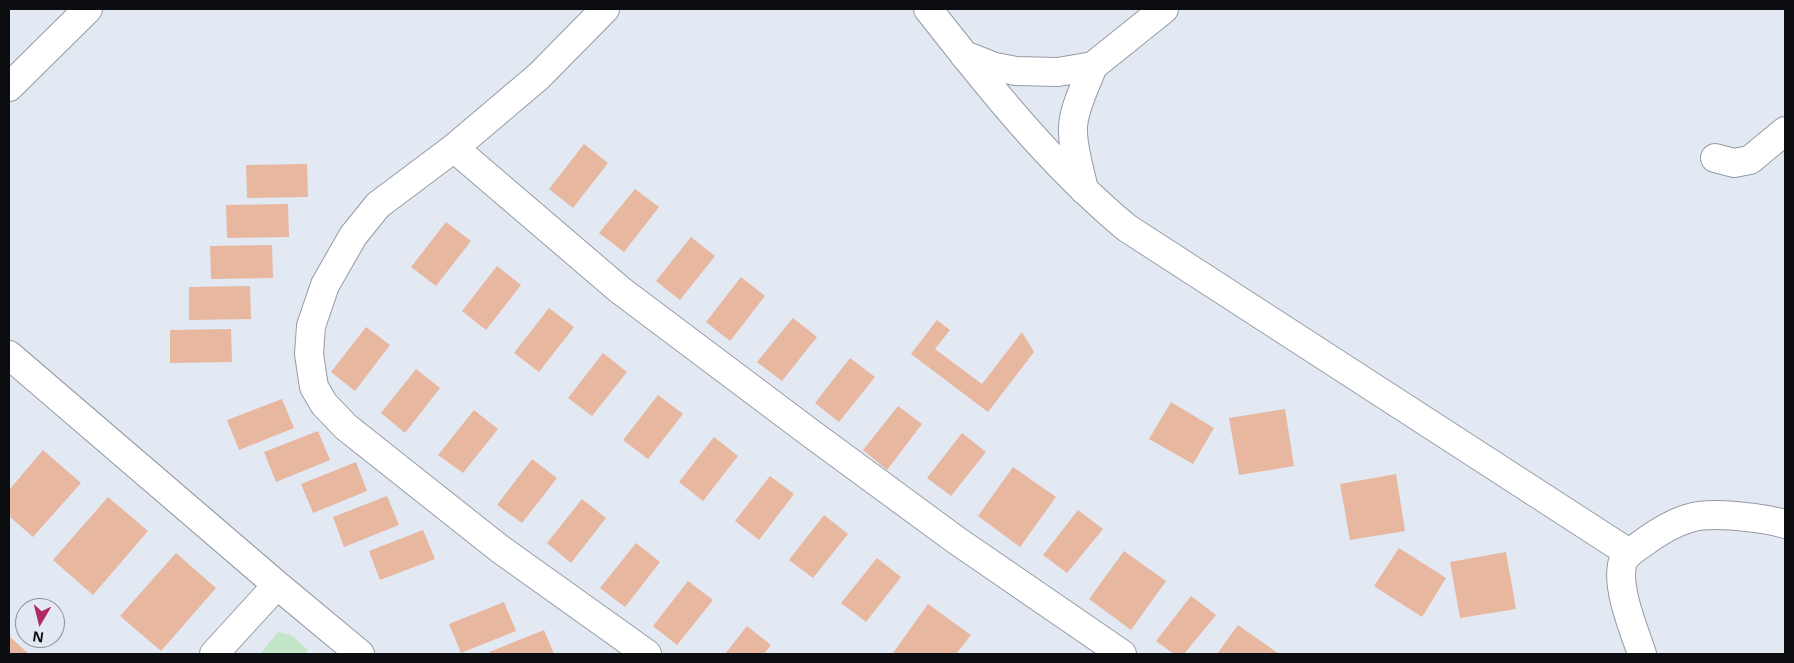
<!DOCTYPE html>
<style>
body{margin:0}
#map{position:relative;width:1794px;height:663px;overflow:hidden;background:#e3e9f3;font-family:"Noto Sans",sans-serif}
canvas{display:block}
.frame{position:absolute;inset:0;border:10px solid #0b0d10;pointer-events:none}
.north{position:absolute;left:15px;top:598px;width:50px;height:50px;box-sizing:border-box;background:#e3e9f3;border:1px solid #8d9198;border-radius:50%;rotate:188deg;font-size:14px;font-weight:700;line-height:20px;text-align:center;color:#0b0d10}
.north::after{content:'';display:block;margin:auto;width:18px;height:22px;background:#b22868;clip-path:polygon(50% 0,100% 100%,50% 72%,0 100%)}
</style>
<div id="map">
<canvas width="1794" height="663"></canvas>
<div class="frame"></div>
<div class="north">N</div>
</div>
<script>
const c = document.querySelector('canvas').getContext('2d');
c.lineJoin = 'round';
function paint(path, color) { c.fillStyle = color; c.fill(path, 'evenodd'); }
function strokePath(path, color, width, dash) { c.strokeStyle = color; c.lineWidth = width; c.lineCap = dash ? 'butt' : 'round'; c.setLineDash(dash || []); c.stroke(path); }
paint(new Path2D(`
 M278,632L291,635L308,650L305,654H260Z`), '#c3e5ca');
paint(new Path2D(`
 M584,144L608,163L573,208L549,189Z
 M307,164L308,197L247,198L246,165Z
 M635,189L659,207L624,252L599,233Z
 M288,204L289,237L227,238L226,205Z
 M446,222L471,241L436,286L411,267Z
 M691,237L715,256L680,300L656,281Z
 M272,245L273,278L211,279L210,246Z
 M497,266L521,285L486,330L462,311Z
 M741,277L765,296L730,341L706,322Z
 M250,286L251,319L189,320V287Z
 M549,308L574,327L539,372L514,353Z
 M793,318L817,337L782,381L757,362Z
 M937,320L950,330L935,349L982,384L1022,332L1034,352L988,412L911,354Z
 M366,327L390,345L355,391L331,372Z
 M231,329L232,362L170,363V330Z
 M603,353L627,372L592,416L568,398Z
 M850,358L875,377L839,422L815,403Z
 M416,369L440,388L405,433L381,413Z
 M658,395L683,414L648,459L623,440Z
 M282,399L294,428L239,450L227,420Z
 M1171,402L1214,428L1193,464L1149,439Z
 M898,406L922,424L887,470L863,450Z
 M1285,409L1294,466L1239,475L1229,418Z
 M474,410L498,429L463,473L438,455Z
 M318,431L330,460L276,482L264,452Z
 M962,433L986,452L951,496L927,478Z
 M714,437L738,456L703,501L679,482Z
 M43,450L81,483L33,537L9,516V490Z
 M532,459L557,478L522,523L497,505Z
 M356,462L367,491L313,513L301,484Z
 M1013,467L1056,497L1020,547L978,516Z
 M1396,474L1405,531L1350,540L1340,484Z
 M770,476L794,494L759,540L735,521Z
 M387,496L399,525L344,547L333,517Z
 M108,497L148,531L93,595L53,560Z
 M582,499L606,518L571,563L547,543Z
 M1078,510L1103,529L1067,573L1043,555Z
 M824,515L848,534L813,578L789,560Z
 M423,530L435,559L380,580L369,551Z
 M636,543L660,562L625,607L600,588Z
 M1399,548L1446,578L1422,617L1374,586Z
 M1124,551L1166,581L1131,630L1089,599Z
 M1506,552L1516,609L1460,618L1450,562Z
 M176,553L216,588L161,651L120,616Z
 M877,558L901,577L866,622L841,603Z
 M688,581L713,600L677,645L653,626Z
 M1191,596L1216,615L1184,654H1174L1156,641Z
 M504,602L516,631L461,653L449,624Z
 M928,604L971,635L956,654H894L893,653Z
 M1238,625L1279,654H1217Z
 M747,626L771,645L764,654H725Z
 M544,630L554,654H490L489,652Z
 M9,636L29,654H9Z`), '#e7b7a0');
const street = new Path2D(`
 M605,9L539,76L454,148L378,205L353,236L325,285L311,326L309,354L314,387L324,404L346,427L500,549L647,654
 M928,9C989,87 1051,165 1127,228L1629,553
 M964,55L995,67L1016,71L1058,72L1093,66L1164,9
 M9,87L88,9
 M454,148L620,290L809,432L956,540L1122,654
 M1715,158L1734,163L1750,160L1785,131
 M1084,190C1080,170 1072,147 1073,127C1074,107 1086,85 1093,66
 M9,355L277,585L360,654
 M214,654L277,585
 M1642,654C1634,630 1617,590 1622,565C1624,555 1635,549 1643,543C1658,532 1672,523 1690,518C1710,511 1765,518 1785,524`);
strokePath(street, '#959ba4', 30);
strokePath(street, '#fff', 28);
</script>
